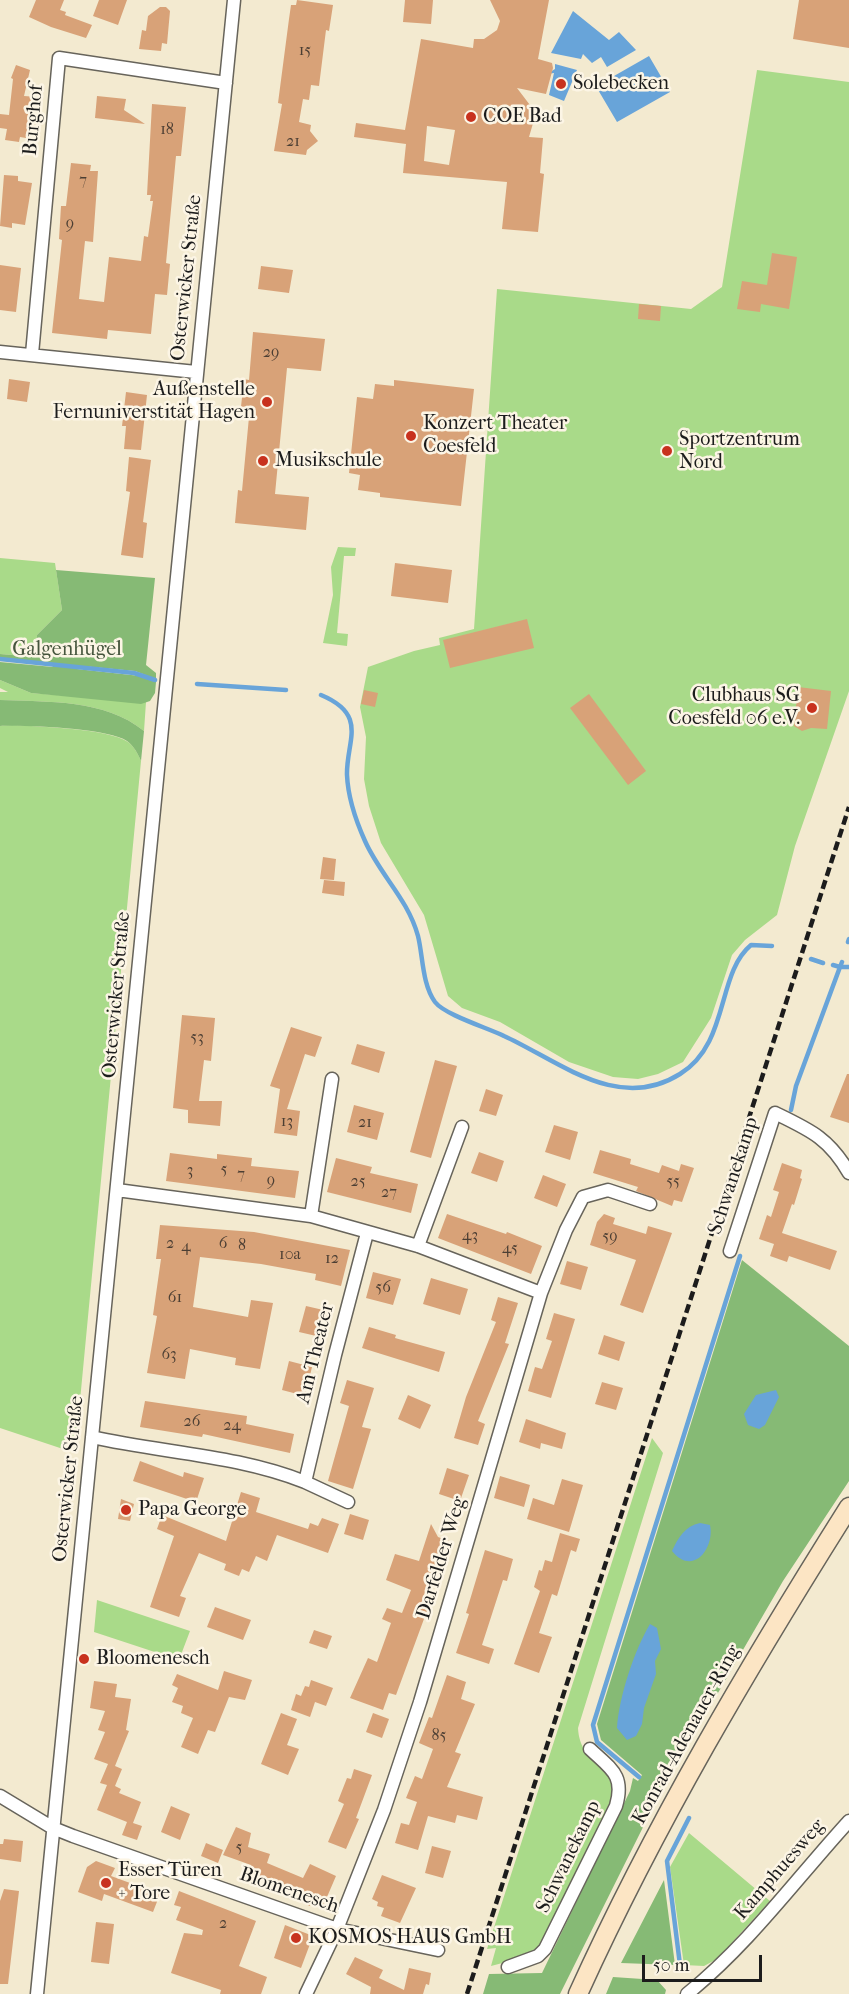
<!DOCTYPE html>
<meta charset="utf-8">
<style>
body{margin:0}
#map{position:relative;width:849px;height:1994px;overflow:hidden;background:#f3ead0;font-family:"IM FELL French Canon",serif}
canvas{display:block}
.scale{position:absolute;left:642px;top:1955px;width:120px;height:27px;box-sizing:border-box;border:3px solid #1c1c1c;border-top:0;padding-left:8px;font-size:18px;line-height:21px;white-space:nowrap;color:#1c1c1c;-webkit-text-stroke:4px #fcf5e5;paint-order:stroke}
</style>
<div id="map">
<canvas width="849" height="1994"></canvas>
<div class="scale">50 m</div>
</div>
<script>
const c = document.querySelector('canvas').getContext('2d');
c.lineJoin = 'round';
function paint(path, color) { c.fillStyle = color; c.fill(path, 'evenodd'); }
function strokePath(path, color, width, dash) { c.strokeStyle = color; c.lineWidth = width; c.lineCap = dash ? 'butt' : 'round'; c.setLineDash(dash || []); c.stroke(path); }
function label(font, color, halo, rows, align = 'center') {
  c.font = font + ' "IM FELL French Canon",serif'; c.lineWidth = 5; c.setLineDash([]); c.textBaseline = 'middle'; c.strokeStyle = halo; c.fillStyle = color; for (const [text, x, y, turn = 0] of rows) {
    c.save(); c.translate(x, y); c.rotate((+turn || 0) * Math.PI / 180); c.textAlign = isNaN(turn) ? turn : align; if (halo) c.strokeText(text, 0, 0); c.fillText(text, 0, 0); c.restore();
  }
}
paint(new Path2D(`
 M757,70L849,82V691L795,846L777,915L745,940L732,955L711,1018L683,1062L658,1074L638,1079L613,1077L569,1062L500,1022L462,1008L448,996L424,915L381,843L369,806L364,779L366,737L360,707L368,667L414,651L440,645L439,638L474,629L497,289L691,309L722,287Z
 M338,547L356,548L355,556H344L337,633L348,634L347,646L323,643L333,595L331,567Z
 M0,558L55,563L62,610L37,635L36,657L0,654Z
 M0,680L31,693L146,702L144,731C105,699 48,702 0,700V692H8L0,688Z
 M12,725C39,727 107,728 128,742C134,746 138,754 141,761L75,1453L0,1428V726Z
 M652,1438L663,1453L578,1728C580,1768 619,1762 613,1802L543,1944L533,1955L491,1966L496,1948L487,1949Z
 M97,1600L190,1631L179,1660L94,1632Z
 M689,1833L770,1901L717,1959L704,1966L684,1965L670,1867Z`), '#a9da89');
paint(new Path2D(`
 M56,570L155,578L146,665L156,673V679L135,671L82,666L77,669L149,677L156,682L155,693L150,701L141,704L31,693L0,680V662L53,667L50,663L0,658V654L36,657L37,635L62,610Z
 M0,700C48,702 105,699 144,731L141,761C138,754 134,746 127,741C107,728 26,725 0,726Z
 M742,1260L849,1346V1481L783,1581L661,1791L560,1994H483L489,1974L542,1973L630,1791L633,1778L638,1781L642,1775L601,1740L597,1724Z
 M664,1880L675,1965L621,1963Z
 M613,1977L657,1980L666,1990L665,1994H606Z`), '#86ba75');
paint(new Path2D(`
 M573,11L609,40L619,32L636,50L607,67L601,57L592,63L583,54L581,59L551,53Z
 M649,56L670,92L617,122L594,83L604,77L607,80Z
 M555,64L577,70L564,101L549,95L554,73L547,74L555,69Z
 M776,1390L779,1397L765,1425L759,1429L748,1425L744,1414L756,1395Z
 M700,1523L710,1525C715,1548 693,1577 672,1551C678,1538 685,1526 700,1523Z
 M650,1624L657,1628L661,1649L655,1661L656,1674L644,1708L642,1724L636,1736L627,1740L617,1728C619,1697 634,1651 650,1624Z`), '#68a4d9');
strokePath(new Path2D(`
 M0,659L134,673L155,680
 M197,684L286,690
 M321,695C369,715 346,741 347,775C348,798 356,821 365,841C380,875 408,899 418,936C423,956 422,984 435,1002C445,1015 488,1028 504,1036C559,1061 618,1113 680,1074C730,1043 716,974 751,945L772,946
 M848,942L849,939
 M811,959L823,963
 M842,962L840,967H849
 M791,1110L796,1086L840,967L833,965
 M639,1777L597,1742L593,1725L740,1256
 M680,1965L667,1861L689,1818`), '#68a4d9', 4.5);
paint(new Path2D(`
 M36,0H64L60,10L66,12L65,15L92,25L86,38L51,27L29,17Z
 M99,0H127L118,25L93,16Z
 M297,0L333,5L329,31L326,30L319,86L311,85L309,100L303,99L299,122L311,125L310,131L318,141L307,150L306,155L274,151L282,104L278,103L289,19L291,5H296Z
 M405,0H433L431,24L403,22Z
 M490,0H549L538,59L552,63L553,68L546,94L517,88L536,113L529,137L543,138L540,173L544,174L538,232L502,229L507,182L403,173L406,144L354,137L356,123L405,130L421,39L473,48L474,39H484L497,30L500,21ZM427,126L455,130L449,165L424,161Z
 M799,0H849V48L793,39Z
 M160,7H166L170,11L167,44L162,43L161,51L139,49L142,30L146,31L148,16Z
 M16,65L30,70L24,96L37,97L32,139L20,137L19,142L5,140L7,129L0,128V114L9,115L13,79L11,78Z
 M97,96L126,99L124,110L145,124L95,118Z
 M152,104L186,107L181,156H176L166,263L170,264L167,295L155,294L151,334L108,330L107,339L52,333L62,240L59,239L61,206H66L71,163L91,165L90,171H98L93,242L85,241L79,299L104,302L109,257L141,261L144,236L148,237L153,201H150L151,195H147Z
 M4,175L18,176V181L32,183L25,225L12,223V228L0,226Z
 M772,253L797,257L789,309L761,304L760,312L737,309L742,281L767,285Z
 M0,265L21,268L16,312L0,310Z
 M261,266L293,270L289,293L258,289Z
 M639,304L661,306L660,321L638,319Z
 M253,332L325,339L321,371L287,368L275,494L309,497L306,530L235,523L238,490L242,491L249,417L240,416L244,379L249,380Z
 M9,379L30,382L27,402L7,399Z
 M394,380L474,389L461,506L380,497V493L358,490L360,475L349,473L357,397L373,399L375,384L394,386Z
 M126,392L147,395L141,450L124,449L126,426H122Z
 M129,457L151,460L143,522L147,523L143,558L121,555L130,492L126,491Z
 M395,563L452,570L448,603L391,596Z
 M527,619L534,648L450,668L443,640Z
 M798,687L831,691L827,729L811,728L802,731L794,726Z
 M364,690L378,693L375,707L361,704Z
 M589,694L646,771L628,785L570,708Z
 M323,857L336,859L334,880L320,879Z
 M324,880L345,882L344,896L322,893Z
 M182,1015L215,1018L211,1061L204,1060L199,1101H222L220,1126L188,1123V1110L173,1108Z
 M291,1027L322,1037L315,1057L305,1054L287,1109L300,1111L297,1136L274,1133L280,1089L270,1086Z
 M357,1044L385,1052L379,1073L351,1064Z
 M435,1060L457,1066L431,1158L410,1152Z
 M847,1074H849V1123L830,1117Z
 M486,1089L503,1095L496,1116L479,1111Z
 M354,1105L384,1113L377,1140L347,1132Z
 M554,1125L578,1132L570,1160L545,1152Z
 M600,1150L631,1159L630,1164L659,1173L662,1165L679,1171L681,1164L694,1168L682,1202L674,1200L672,1206L636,1191L638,1187L593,1173Z
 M479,1152L504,1161L497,1182L471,1173Z
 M170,1153L217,1159V1154L252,1158L251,1166L299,1171L295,1198L166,1181Z
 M336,1158L372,1167L370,1173L418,1184L411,1213L327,1192Z
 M782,1163L802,1170L800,1178L802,1179L794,1205L792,1204L782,1233L837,1251L830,1270L789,1256L787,1262L770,1256L774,1244L759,1239L767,1215L771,1217L779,1192L773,1190Z
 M543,1175L566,1184L557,1207L534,1198Z
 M447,1214L506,1234L507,1232L542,1246L531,1274L438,1238Z
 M604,1214L615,1218L613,1224L646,1234L648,1226L672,1233L643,1313L620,1305L636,1260L590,1245L597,1222Z
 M160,1225L254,1232L350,1250L341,1286L315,1280L316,1274L261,1264L200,1257L193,1307L248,1317L251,1300L273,1303L260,1369L235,1365L236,1358L190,1349L185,1379L147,1373L157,1316L153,1315L161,1259H156Z
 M567,1261L588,1267L581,1290L560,1284Z
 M373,1272L401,1279L393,1305L366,1298Z
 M431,1278L468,1289L460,1315L423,1304Z
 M498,1297L518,1303L505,1343L509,1344L478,1421L485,1424L478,1445L454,1438L466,1397L496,1322L491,1320Z
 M306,1306L332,1312L325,1338L299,1332Z
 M554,1313L575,1319L551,1398L528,1391L535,1367L542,1369L552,1341L546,1339Z
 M369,1327L396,1335L395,1338L445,1352L439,1372L362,1348Z
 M604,1335L625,1342L619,1361L598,1354Z
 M289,1361L312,1367L305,1396L282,1390Z
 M347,1380L374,1388L362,1427L371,1429L353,1489L328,1481L349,1406L340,1403Z
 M602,1382L623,1388L616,1410L595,1404Z
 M408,1395L431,1405L420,1429L398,1419Z
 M145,1401L247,1416L246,1424L294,1434L290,1453L203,1434L202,1437L140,1427Z
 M526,1419L566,1433L562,1449L541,1443L540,1449L519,1442Z
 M140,1461L183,1477L184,1472L204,1478L196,1502L133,1481Z
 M447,1468L469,1475L460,1501L439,1494Z
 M500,1476L530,1485L524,1507L494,1498Z
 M562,1479L583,1485L569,1532L527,1519L533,1498L554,1505Z
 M241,1492L260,1498L256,1512L308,1529L310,1523L318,1526L322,1518L339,1524L328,1553L277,1535L267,1561L256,1556L249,1572L242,1569L239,1576L224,1570L226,1564L199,1553L180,1596L186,1598L179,1617L150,1607L174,1536L157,1529L162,1515L226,1541Z
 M121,1499L134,1504L130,1521L118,1519Z
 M350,1514L369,1520L363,1540L344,1534Z
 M431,1524L438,1537L449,1541L441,1568L433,1566L421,1605L428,1608L396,1695L389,1693L383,1710L350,1698L368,1658L377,1662L391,1623L382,1619L387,1608L402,1613L411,1590L386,1580L395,1554L419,1561Z
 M560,1533L580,1539L576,1552L571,1550L557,1596L552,1594L539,1633L552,1637L539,1673L514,1664L540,1591L534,1587L539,1570L542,1571L545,1560L552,1562Z
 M485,1550L513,1559L507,1581L503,1580L482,1645L494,1649L489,1664L456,1653L469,1614L466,1613Z
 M215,1607L251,1620L243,1640L207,1627Z
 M314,1630L332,1636L327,1649L309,1643Z
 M224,1671L252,1680L245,1700L229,1697L215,1732L208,1730L198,1754L181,1747L193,1718L181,1713L183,1706L172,1702L178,1688L172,1685L177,1674L218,1690Z
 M447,1675L466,1682L461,1699L475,1704L455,1752L461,1754L447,1787L483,1797L477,1820L457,1815L455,1823L428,1816L418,1850L395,1843L401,1823L409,1825L417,1802L406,1798L415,1776L422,1779L433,1749L419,1743L429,1717L432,1718Z
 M311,1680L333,1688L326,1706L315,1702L310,1717L291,1710L296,1694L301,1696L305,1686L309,1687Z
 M94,1681L117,1684L115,1697L131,1699L126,1730L129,1731L115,1766L122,1769L115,1786L121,1789L119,1793L141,1802L133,1823L142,1826L137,1840L122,1835L127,1822L97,1810L107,1785L100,1783L108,1764L94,1759L105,1732L98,1730L105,1711L90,1708Z
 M281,1713L297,1719L287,1745L299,1749L288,1775L261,1764Z
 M373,1713L389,1719L382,1738L366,1732Z
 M354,1769L372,1775L356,1818L359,1819L346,1849L328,1842L344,1804L338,1801L347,1778L351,1779Z
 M171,1806L190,1814L180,1840L161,1832Z
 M236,1827L251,1833L248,1847L270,1854L267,1863L303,1878L310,1864L336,1876L324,1904L313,1899L310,1906L299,1901L301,1897L272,1884L273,1882L248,1874L251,1865L223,1855Z
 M4,1839L23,1841L21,1862L0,1859V1844H3Z
 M206,1843L223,1850L218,1863L201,1856Z
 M432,1846L451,1851L443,1878L425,1873Z
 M96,1861L115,1868L111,1876L160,1894L153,1912L104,1894L102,1901L78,1892L87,1867Z
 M382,1875L416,1888L400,1923L381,1916L384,1908L377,1906L378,1902L372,1899Z
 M4,1889L19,1891L8,1984H0V1901Z
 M179,1891L256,1921L239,1966L267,1977L261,1994H220L221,1990L171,1973L184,1933L202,1935L203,1930L176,1920L181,1907L174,1905Z
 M96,1922L114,1924L109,1964L91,1962Z
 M285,1925L313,1936L301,1968L274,1958Z
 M355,1957L383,1970L379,1978L404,1990L409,1968L431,1973L429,1985L426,1984L423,1994H370L371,1987L346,1974Z`), '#d8a278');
const street = new Path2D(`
 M0,352L196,372
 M32,354L59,58L226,83
 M117,1190L311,1216L418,1246L541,1293
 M311,1216L332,1079
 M418,1246L462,1127
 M730,1251L775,1113C810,1130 829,1138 849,1173
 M92,1437C163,1453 237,1455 305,1482L335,1355L367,1233
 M305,1482L348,1502
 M0,1796L53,1828L73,1836L337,1929L438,1950
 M508,1967L538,1956L545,1949L616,1806C625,1775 611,1769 590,1749
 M37,1994L234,0
 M306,1994L337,1929L384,1810L420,1702L541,1293L566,1230L583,1197L608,1190L650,1204
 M687,1994C749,1944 796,1879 849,1821`);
const secondary = new Path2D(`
 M578,1994C655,1824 750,1664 849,1507`);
strokePath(street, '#67645b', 15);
strokePath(secondary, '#67645b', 21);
strokePath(street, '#fff', 12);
strokePath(secondary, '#fce5c4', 18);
strokePath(new Path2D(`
 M467,1994L849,807`), '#1c1c1c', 4.5, [9, 4.5]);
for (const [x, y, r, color] of [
 [561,84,6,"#c8321e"],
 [471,117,6,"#c8321e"],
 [267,402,6,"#c8321e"],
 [411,436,6,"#c8321e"],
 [667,451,6,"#c8321e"],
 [263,461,6,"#c8321e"],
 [812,708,6,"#c8321e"],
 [126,1510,6,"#c8321e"],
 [84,1659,6,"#c8321e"],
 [106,1883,6,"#c8321e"],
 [296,1938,6,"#c8321e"]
]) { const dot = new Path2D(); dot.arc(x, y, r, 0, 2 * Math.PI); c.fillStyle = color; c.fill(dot); strokePath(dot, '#fcf5e5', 2); }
label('16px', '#4b3e33', null, [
 ["15",305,51],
 ["18",167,130],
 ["21",293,142],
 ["7",83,181],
 ["9",70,224],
 ["29",271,353],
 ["53",197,1038],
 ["13",287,1122],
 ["21",365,1123],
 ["5",224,1170],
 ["3",190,1171],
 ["7",241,1175],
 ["9",271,1181],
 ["25",358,1182],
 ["55",673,1182],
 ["27",389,1193],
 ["43",470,1236],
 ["59",610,1237],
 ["2",170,1244],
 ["6",223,1244],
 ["8",242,1246],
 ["4",186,1247],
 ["45",510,1249],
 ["10a",290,1255],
 ["12",332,1259],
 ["56",383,1288],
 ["61",175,1298],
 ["63",169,1355],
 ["26",192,1422],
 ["24",232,1426],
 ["85",439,1736],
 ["5",239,1848],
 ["2",223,1924]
]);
label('20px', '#1c1c1c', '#fcf5e5', [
 ["Solebecken",573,84],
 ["COE Bad",483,117],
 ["Außenstelle",255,390,"right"],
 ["Fernuniverstität Hagen",255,413,"right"],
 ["Konzert Theater",423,424],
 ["Coesfeld",423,447],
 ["Sportzentrum",679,440],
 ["Nord",679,463],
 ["Musikschule",275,461],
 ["Clubhaus SG",800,696,"right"],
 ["Coesfeld 06 e.V.",800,719,"right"],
 ["Papa George",138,1510],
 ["Bloomenesch",96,1659],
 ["Esser Türen",118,1871],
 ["+ Tore",118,1894],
 ["KOSMOS HAUS GmbH",308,1938]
], 'left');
label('20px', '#1c1c1c', '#fcf5e5', [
 ["Burghof",34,120,-85],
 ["Osterwicker Straße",187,278,-84],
 ["Osterwicker Straße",117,995,-85],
 ["Schwanekamp",734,1176,-72],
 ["Am Theater",316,1353,-76],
 ["Osterwicker Straße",69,1479,-84],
 ["Darfelder Weg",442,1558,-73],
 ["Konrad-Adenauer-Ring",687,1735,-61],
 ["Schwanekamp",569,1857,-64],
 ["Kamphuesweg",780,1870,-49],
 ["Blomenesch",289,1891,19]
]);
label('20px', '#46553d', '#fcf5e5', [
 ["Galgenhügel",67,650]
]);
</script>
